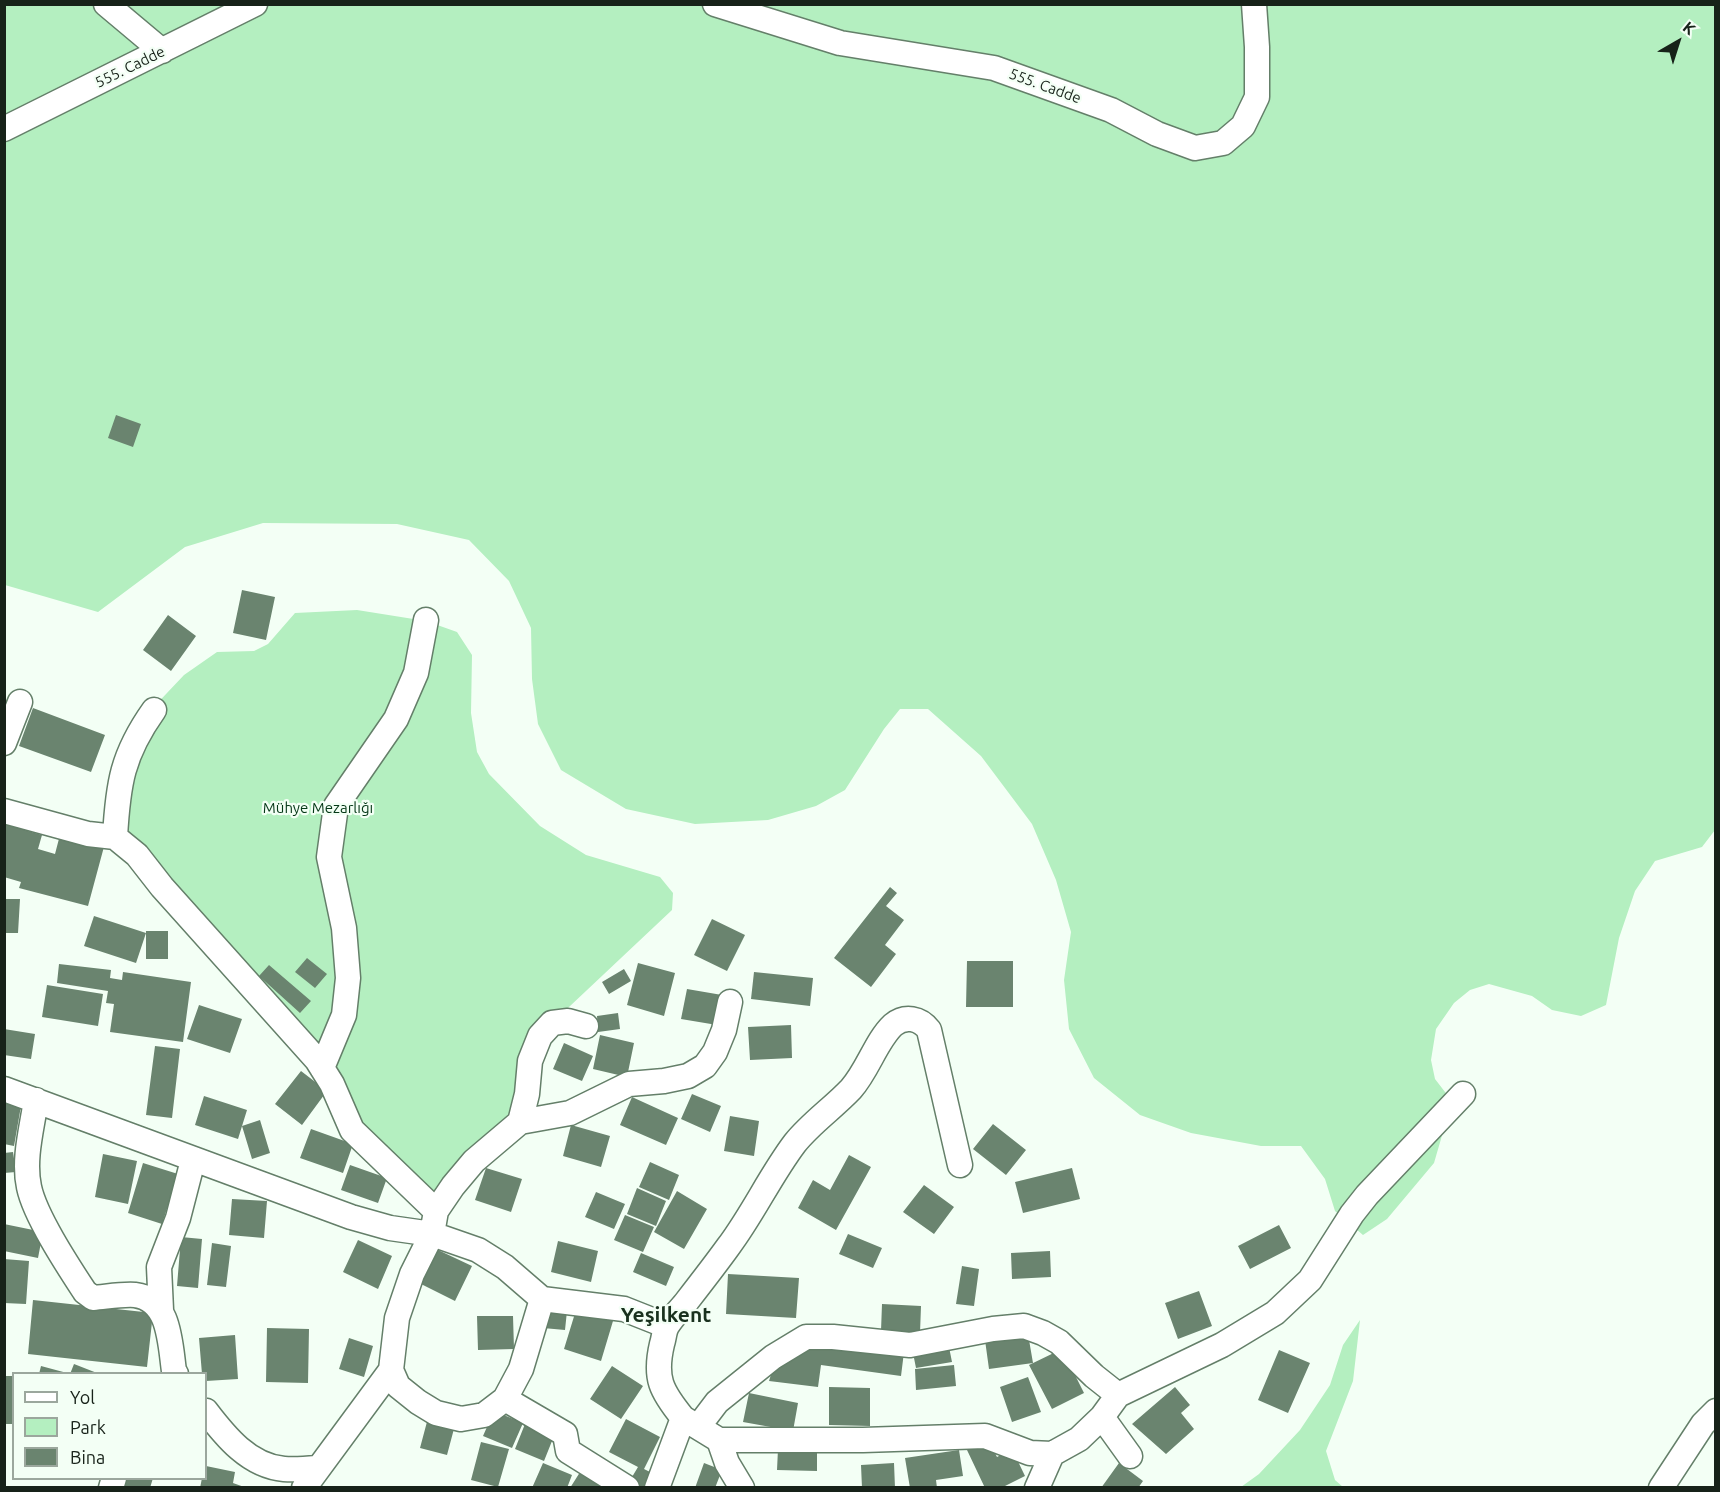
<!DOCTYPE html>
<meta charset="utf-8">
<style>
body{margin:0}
#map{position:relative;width:1720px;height:1492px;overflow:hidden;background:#f3fff5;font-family:Ubuntu,sans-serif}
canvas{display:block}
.frame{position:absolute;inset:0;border:6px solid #172219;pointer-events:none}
.legend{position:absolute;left:12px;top:1372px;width:195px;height:108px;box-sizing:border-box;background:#f3fff5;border:2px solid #9ba79d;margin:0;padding:8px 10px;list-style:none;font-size:18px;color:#172219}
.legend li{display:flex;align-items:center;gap:12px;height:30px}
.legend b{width:30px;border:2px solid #9ba79d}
.north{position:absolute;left:1648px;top:12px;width:60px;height:60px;-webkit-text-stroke:4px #f3fff5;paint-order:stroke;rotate:39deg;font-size:16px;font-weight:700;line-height:24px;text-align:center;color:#172219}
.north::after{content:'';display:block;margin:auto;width:21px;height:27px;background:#172219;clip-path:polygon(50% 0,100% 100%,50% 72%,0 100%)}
</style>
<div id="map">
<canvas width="1720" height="1492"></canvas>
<div class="frame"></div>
<ul class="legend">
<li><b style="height:8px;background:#fff"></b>Yol</li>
<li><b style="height:16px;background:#b4efc0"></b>Park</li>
<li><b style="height:16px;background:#6a846f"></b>Bina</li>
</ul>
<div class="north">K</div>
</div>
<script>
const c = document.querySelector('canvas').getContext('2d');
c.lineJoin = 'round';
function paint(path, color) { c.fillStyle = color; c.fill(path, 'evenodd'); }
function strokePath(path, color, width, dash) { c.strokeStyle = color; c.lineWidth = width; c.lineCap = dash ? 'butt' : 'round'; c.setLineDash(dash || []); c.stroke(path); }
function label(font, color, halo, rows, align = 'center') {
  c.font = font + ' Ubuntu,sans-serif'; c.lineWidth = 4.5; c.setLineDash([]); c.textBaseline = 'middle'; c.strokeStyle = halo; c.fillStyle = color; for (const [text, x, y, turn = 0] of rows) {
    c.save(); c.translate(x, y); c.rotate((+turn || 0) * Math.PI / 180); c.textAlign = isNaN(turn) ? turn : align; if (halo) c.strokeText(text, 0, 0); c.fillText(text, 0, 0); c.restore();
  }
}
paint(new Path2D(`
 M4,5H1715V830L1702,847L1655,861L1635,891L1619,938L1606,1005L1581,1016L1552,1010L1532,996L1489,984L1470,990L1454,1003L1436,1029L1431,1060L1435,1079L1452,1101L1434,1163L1387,1219L1363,1235L1335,1211L1325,1179L1301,1146H1261L1191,1133L1140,1115L1094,1078L1069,1029L1064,980L1071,932L1056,880L1032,824L981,756L928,709H900L884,729L845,790L816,806L768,820L695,824L626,809L561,770L538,724L532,679L531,628L509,581L469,540L397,524L263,523L185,547L98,612L5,585Z
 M357,610L426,621L457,632L472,655L471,713L477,752L489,774L540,826L586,855L660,877L673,893L672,910L552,1023L527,1094L436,1211L352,1130L332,1084L112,816L149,712L184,675L217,652L254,651L268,644L295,613Z
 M1360,1320L1353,1381L1326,1451L1335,1480L1343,1487H1241L1259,1474L1300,1430L1330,1385L1343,1345Z`), '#b4efc0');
paint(new Path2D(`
 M116,415L141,424L133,447L108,438Z
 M242,590L275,597L266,640L233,633Z
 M168,615L196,636L171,671L143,650Z
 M33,708L105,735L91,772L19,746Z
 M4,824L42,835L38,849L55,854L61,831L105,843L88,906L19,888L21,882L4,877Z
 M890,887L897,893L886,906L904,920L885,945L896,954L871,987L834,958Z
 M4,899H20L18,933H4Z
 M94,916L146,933L136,963L84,946Z
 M712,919L745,935L727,971L694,955Z
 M146,931H168V959H146Z
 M307,958L327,974L315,988L295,972Z
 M967,961H1013V1007H966Z
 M638,963L675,973L664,1016L627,1005Z
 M59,964L111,970L110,978L122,980L123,972L191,982L183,1042L110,1032L114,1004L106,1003L108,991L57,983Z
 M269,965L311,1001L300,1013L259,976Z
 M624,969L631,981L609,994L602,982Z
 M754,972L813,978L810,1006L751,999Z
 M47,985L103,994L98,1026L42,1017Z
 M687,989L722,995L717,1025L681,1019Z
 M199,1005L242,1019L230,1053L187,1039Z
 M618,1013L620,1029L598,1032L597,1016Z
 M791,1025L792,1058L750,1060L748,1027Z
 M4,1029L35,1034L31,1059L4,1055Z
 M600,1035L634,1043L627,1077L593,1069Z
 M564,1043L593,1056L582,1081L553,1069Z
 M155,1046L180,1049L172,1118L146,1115Z
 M301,1071L327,1091L302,1125L275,1104Z
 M692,1094L721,1106L710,1132L681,1119Z
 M204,1096L247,1110L238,1139L195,1125Z
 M632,1097L678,1118L666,1145L620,1125Z
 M4,1103L21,1106L14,1146L4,1144Z
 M730,1116L759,1121L754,1156L724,1151Z
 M260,1120L270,1153L252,1159L242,1126Z
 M993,1124L1026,1150L1006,1175L973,1149Z
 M571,1125L610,1136L601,1167L563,1156Z
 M311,1129L353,1144L343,1173L300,1158Z
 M13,1152L16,1172L4,1173V1153Z
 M103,1154L137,1161L128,1204L95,1197Z
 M849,1155L871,1167L836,1230L798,1208L813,1180L830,1190Z
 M650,1162L679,1175L669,1200L639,1187Z
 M143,1163L178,1174L162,1224L128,1213Z
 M350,1165L387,1178L378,1203L341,1190Z
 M486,1168L522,1179L511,1212L475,1200Z
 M1072,1168L1080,1199L1023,1213L1015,1182Z
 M924,1185L954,1207L934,1234L903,1212Z
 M637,1188L666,1201L656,1226L627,1214Z
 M677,1191L707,1209L684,1249L654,1232Z
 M596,1192L625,1204L614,1229L585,1217Z
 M232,1199L267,1201L264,1238L229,1235Z
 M625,1215L654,1227L643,1252L614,1240Z
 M4,1224L43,1232L38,1258L4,1251Z
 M1279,1225L1291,1248L1250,1269L1238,1246Z
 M848,1234L882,1248L873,1268L839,1254Z
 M181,1237L202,1239L198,1288L177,1286Z
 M358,1240L392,1256L378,1289L343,1272Z
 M558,1241L598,1251L591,1282L551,1272Z
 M212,1243L231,1246L226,1287L207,1285Z
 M438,1250L472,1266L455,1301L421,1284Z
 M1050,1251L1051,1277L1012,1279L1011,1253Z
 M641,1253L674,1267L666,1286L633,1272Z
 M4,1259L29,1261L26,1304L4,1303Z
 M962,1266L979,1269L974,1306L956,1304Z
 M728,1274L799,1278L796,1318L726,1314Z
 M1199,1291L1212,1326L1178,1339L1165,1303Z
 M33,1300L153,1313L147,1367L28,1354Z
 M882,1304L921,1306L920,1333L881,1331Z
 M546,1309L567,1311L565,1330L543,1328Z
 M576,1310L613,1321L601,1361L564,1349Z
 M477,1316H513L514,1349L478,1350Z
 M267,1328L309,1329L308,1383L266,1382Z
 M1028,1334L1033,1363L989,1369L985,1340Z
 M235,1335L238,1379L206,1381V1374H202L199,1338Z
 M349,1338L373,1346L364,1377L339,1369Z
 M948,1342L952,1362L916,1368L912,1348Z
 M807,1343L904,1352L901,1376L821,1365L818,1387L769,1381L774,1365Z
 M1062,1349L1084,1393L1052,1409L1029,1365Z
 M1279,1350L1310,1363L1288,1413L1258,1400Z
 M74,1364L97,1373V1374H70Z
 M954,1365L956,1386L916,1390L915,1369Z
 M41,1366L67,1373V1374H39Z
 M612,1366L643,1386L621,1419L590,1399Z
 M4,1376H14V1424H4Z
 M1028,1377L1041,1412L1012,1422L1000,1387Z
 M829,1387L870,1388V1426L829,1425Z
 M1175,1387L1190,1405L1181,1413L1194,1429L1166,1454L1132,1424Z
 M749,1393L798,1403L793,1431L743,1422Z
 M494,1411L523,1423L512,1448L483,1436Z
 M428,1418L455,1425L447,1455L420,1448Z
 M626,1419L660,1437L644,1469L654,1474L647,1488H640L629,1482L638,1467L609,1452Z
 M525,1424L554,1436L544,1461L515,1449Z
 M988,1439L997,1457L1012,1449L1025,1476L1001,1488H985L967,1450Z
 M481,1442L509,1449L498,1487L471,1480Z
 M778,1449L817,1450V1471L777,1470Z
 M959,1450L963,1476L936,1480L937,1488H910L905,1458Z
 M543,1463L572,1475L567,1488H532Z
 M704,1463L722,1470L715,1488H695Z
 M894,1463L895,1488H862L861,1465Z
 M1119,1463L1143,1481L1138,1488H1101Z
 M206,1466L235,1472L233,1483L247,1488H200L202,1478H206Z
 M582,1469L610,1488H570Z
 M121,1478H153L150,1488H121Z`), '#6a846f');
const minor = new Path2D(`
 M106,4L162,51
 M715,4L840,43L994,68L1111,110L1157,134L1195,148L1223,143L1243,126L1257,97V47L1254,4
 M4,129L255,4
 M4,743L20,702
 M4,811L88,834L115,837L137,855L162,887L317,1060L332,1084L352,1130L436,1211
 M115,837C118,784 122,755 154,710
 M322,1068L344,1015L348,978L344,928L329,857L336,806L396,719L416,673L426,620
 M4,1089L351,1217L390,1228L432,1234L478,1250L505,1267L542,1299L624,1309L667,1326
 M36,1100C32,1128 23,1159 29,1187C35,1216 68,1266 85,1292L93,1298C106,1297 122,1294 135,1295C170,1299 170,1343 174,1371L176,1374
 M520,1122L570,1113L629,1084L664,1081L688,1076L705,1066L715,1052L724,1030L730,1002
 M161,1310L159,1267L178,1218L193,1160
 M391,1370L398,1386L418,1402L436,1413L461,1419L484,1415L505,1399L521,1369L542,1299
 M505,1399L565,1434L568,1451L627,1488
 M206,1411C225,1436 249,1466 284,1469C294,1470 306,1469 317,1468
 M1102,1417L1130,1456
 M683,1418L719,1440H863L985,1436L1030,1453L1052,1454L1079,1439L1102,1417L1118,1395L1222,1345L1275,1313L1310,1280L1352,1214L1367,1195L1463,1094
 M698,1427L717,1402L773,1357L806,1337H833L910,1345L993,1329L1024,1326L1043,1333L1059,1342L1094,1376L1118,1395
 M719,1440L727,1463L742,1488
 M111,1488L114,1478
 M304,1488L391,1370L397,1318L412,1274L432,1234L436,1211L453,1186L474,1161L520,1122L527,1094L530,1061L540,1036L552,1023L568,1021L586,1026
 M657,1488L683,1418C661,1391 654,1378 662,1344C664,1338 664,1331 667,1326C672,1317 681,1309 687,1301C701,1283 715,1265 728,1247C753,1214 770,1176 795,1143C811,1123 833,1108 851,1089C868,1070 876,1041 893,1025C905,1015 920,1018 929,1030L960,1165
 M1037,1488L1052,1454
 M1661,1488L1703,1424L1716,1411`);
strokePath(minor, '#647f69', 27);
strokePath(minor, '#fff', 24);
label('15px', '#172219', '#f3fff5', [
 ["555. Cadde",130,67,-26],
 ["555. Cadde",1045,86,20]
]);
label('15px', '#053817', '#f3fff5', [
 ["Mühye Mezarlığı",318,808]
]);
label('bold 21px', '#19311e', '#f3fff5', [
 ["Yeşilkent",666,1315]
]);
</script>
